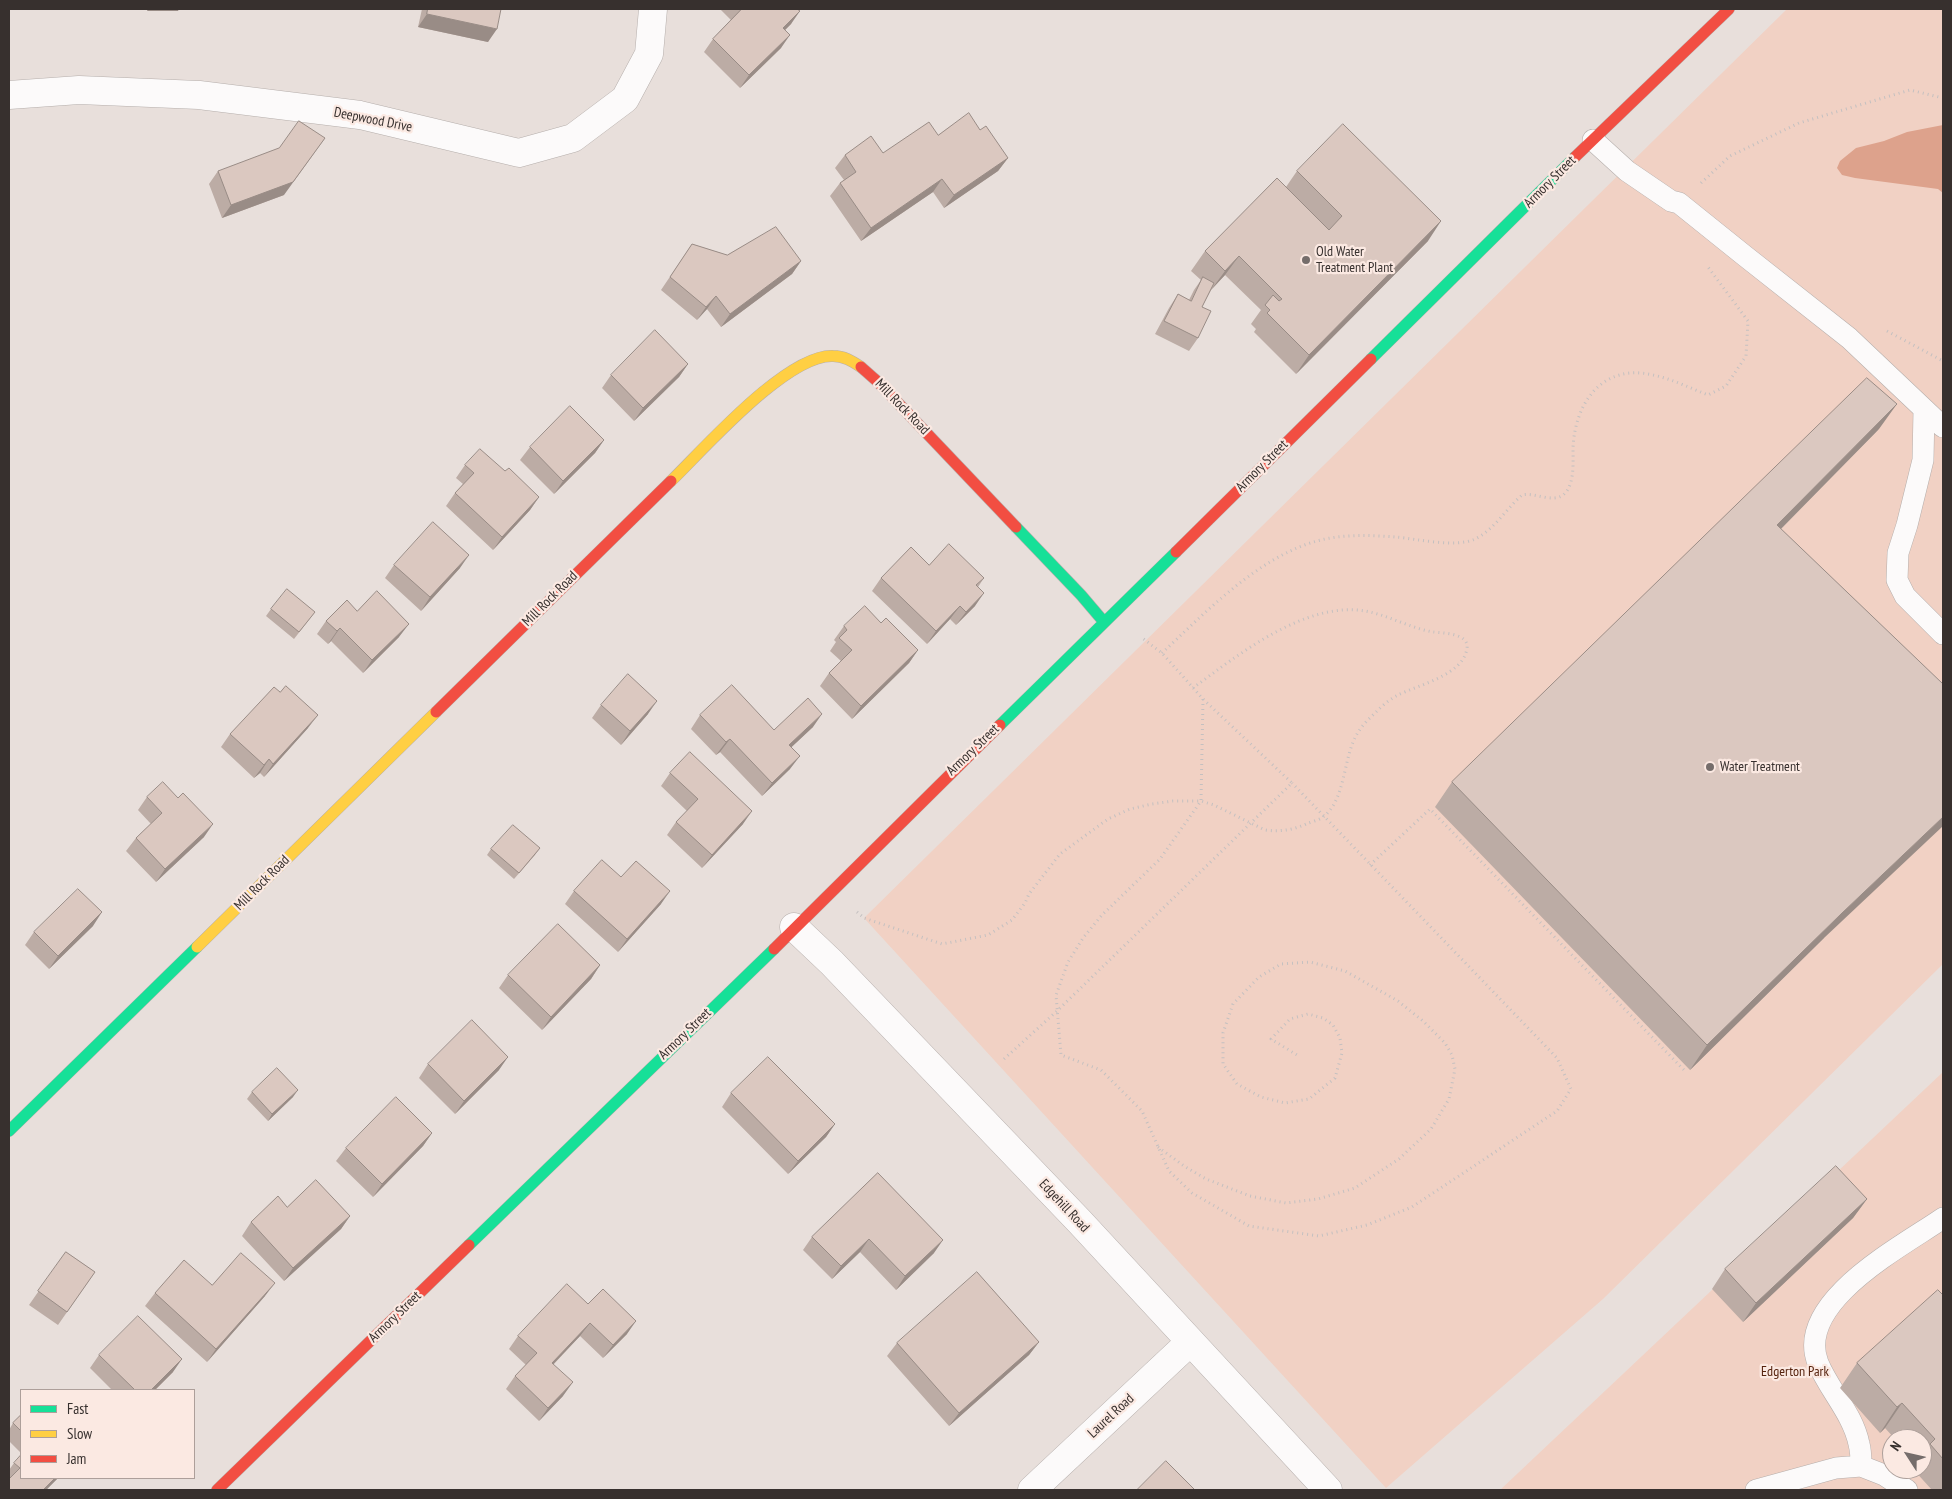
<!DOCTYPE html>
<style>
body{margin:0}
#map{position:relative;width:1952px;height:1499px;overflow:hidden;background:#e8dfdb;font-family:"PT Sans Narrow",sans-serif}
canvas{display:block}
.frame{position:absolute;inset:0;border:10px solid #37302e;pointer-events:none}
.legend{position:absolute;left:20px;top:1389px;width:175px;height:90px;box-sizing:border-box;background:#fbe9e2;border:1px solid #ad9f9a;margin:0;padding:6px 9px;list-style:none;font-size:15px;color:#37302e}
.legend li{display:flex;align-items:center;gap:10px;height:25px}
.legend b{width:25px;border:1px solid #ad9f9a}
.north{position:absolute;left:1882px;top:1429px;width:50px;height:50px;box-sizing:border-box;background:#fbe9e2;border:1px solid #ad9f9a;border-radius:50%;rotate:305deg;font-size:14px;font-weight:700;line-height:20px;text-align:center;color:#37302e}
.north::after{content:'';display:block;margin:auto;width:18px;height:22px;background:#756d6b;clip-path:polygon(50% 0,100% 100%,50% 72%,0 100%)}
</style>
<div id="map">
<canvas width="1952" height="1499"></canvas>
<div class="frame"></div>
<ul class="legend">
<li><b style="height:6px;background:#16e098"></b>Fast</li>
<li><b style="height:6px;background:#ffcf43"></b>Slow</li>
<li><b style="height:6px;background:#f24e42"></b>Jam</li>
</ul>
<div class="north">N</div>
</div>
<script>
const c = document.querySelector('canvas').getContext('2d');
c.lineJoin = 'round';
function paint(path, color) { c.fillStyle = color; c.fill(path, 'evenodd'); }
function strokePath(path, color, width, dash) { c.strokeStyle = color; c.lineWidth = width; c.lineCap = dash ? 'butt' : 'round'; c.setLineDash(dash || []); c.stroke(path); }
function label(font, color, halo, rows, align = 'center') {
  c.font = font + ' "PT Sans Narrow",sans-serif'; c.lineWidth = 4.5; c.setLineDash([]); c.textBaseline = 'middle'; c.strokeStyle = halo; c.fillStyle = color; for (const [text, x, y, turn = 0] of rows) {
    c.save(); c.translate(x, y); c.rotate((+turn || 0) * Math.PI / 180); c.textAlign = isNaN(turn) ? turn : align; if (halo) c.strokeText(text, 0, 0); c.fillText(text, 0, 0); c.restore();
  }
}
paint(new Path2D(`
 M1787,9H1943V964L1603,1299L1386,1488L864,918Z
 M1943,1072V1490H1500ZM1892,1439H1922V1469H1892Z`), '#f1d1c4');
paint(new Path2D(`
 M1943,125V193L1938,189L1855,178L1842,175L1837,168L1840,161L1856,148L1884,141L1907,132Z`), '#dda28c');
const lane = new Path2D(`
 M1593,140L1627,171L1671,201L1679,203L1745,256L1849,338L1943,427
 M1924,410L1923,460L1907,525L1898,553L1897,580L1905,596L1943,634
 M1861,1466C1861,1459 1861,1451 1859,1444C1853,1414 1829,1390 1818,1363C1794,1302 1903,1246 1943,1218
 M1756,1490L1836,1468L1861,1466L1884,1475L1907,1490`);
const street = new Path2D(`
 M9,95L79,90L199,95L360,115L519,153L573,138L625,99L649,54L653,9
 M794,927L832,963L1080,1222L1328,1490
 M1032,1490L1190,1342`);
const fast = new Path2D(`
 M1371,359L1575,157
 M1016,527L1081,595L1104,622
 M1000,725L1176,552
 M9,1131L197,947
 M469,1245L774,949`);
const slow = new Path2D(`
 M671,481C704,449 787,354 833,356C844,356 852,361 861,367
 M197,947L436,712`);
const jam = new Path2D(`
 M1575,157L1729,9
 M861,367L878,382L1016,527
 M1176,552L1371,359
 M436,712L671,481
 M774,949L1000,725
 M217,1490L469,1245`);
strokePath(lane, '#b5aeab', 22);
strokePath(street, '#b5aeab', 29);
strokePath(fast, '#b5aeab', 12);
strokePath(slow, '#b5aeab', 12);
strokePath(jam, '#b5aeab', 12);
strokePath(new Path2D(`
 M1701,183L1730,156L1799,123L1910,90L1943,98
 M1887,331L1943,361
 M1162,653C1205,613 1258,557 1317,541C1342,534 1370,535 1396,537C1417,539 1456,548 1475,539C1494,530 1506,509 1522,495C1534,492 1552,503 1563,495C1575,486 1573,461 1573,448C1575,402 1603,363 1653,375C1672,379 1690,388 1708,395L1726,386L1746,356L1748,321L1708,267
 M1203,699L1201,801L1160,859L1102,915L1083,938L1068,962L1056,995L1061,1055L1101,1070L1142,1111L1169,1171L1192,1193L1249,1226L1319,1236L1367,1225L1412,1207L1557,1111L1571,1089L1557,1058L1292,783
 M1370,865L1430,809L1684,1070
 M857,912L864,918L942,944L988,935L1012,920L1025,903L1029,894L1060,854L1108,819L1130,809L1152,804L1173,801H1201L1214,805L1265,830C1280,832 1293,830 1306,824C1311,822 1319,820 1323,817C1346,800 1343,757 1357,734C1362,725 1370,718 1377,711C1383,705 1390,699 1398,695C1418,685 1464,675 1467,648C1469,633 1442,633 1433,632C1410,628 1388,615 1365,611C1305,601 1238,655 1193,688
 M1004,1059L1057,1011L1292,783L1203,699L1162,653L1141,637
 M1158,1147L1184,1166L1206,1179L1250,1196L1286,1203L1318,1199L1355,1188L1399,1159L1431,1129L1449,1099L1455,1069L1452,1055L1445,1043L1423,1021L1398,1001L1345,971L1310,962L1281,964L1259,977L1233,1004L1223,1033V1064L1237,1084L1261,1097L1285,1103L1309,1099L1335,1078L1342,1053L1340,1038L1333,1025L1323,1018L1308,1014L1290,1019L1271,1039L1297,1055`), '#c4c0c0', 3, [1, 4]);
strokePath(lane, '#fcfafa', 21);
strokePath(street, '#fcfafa', 28);
strokePath(fast, '#16e098', 11);
strokePath(slow, '#ffcf43', 11);
strokePath(jam, '#f24e42', 11);
paint(new Path2D(`
 M422,9H501L488,42L418,27Z
 M720,9H797L791,24L785,30L781,48L740,88L704,52L713,39L731,20Z
 M980,130L1008,158L998,171L944,208L933,192L861,241L830,196L840,183L844,180L835,168L845,155L883,153L938,135Z
 M218,171L284,195L222,218L209,184Z
 M1297,171L1428,241L1296,374L1254,332L1256,329L1251,324L1261,310L1225,275L1211,290L1202,307L1198,338L1189,351L1155,334L1169,308L1178,294L1189,300L1194,290L1201,280L1191,271L1205,251L1286,187Z
 M692,244L727,255L801,261L792,274L721,327L707,309L697,320L661,290Z
 M688,364L679,377L634,421L602,388L611,375Z
 M1879,429L1781,529L1824,938L1690,1070L1435,807L1452,782Z
 M604,440L595,453L554,494L520,460L530,447Z
 M465,465L505,471L539,497L530,510L493,550L446,506L455,493L463,484L456,478Z
 M394,565L460,568L421,611L385,578Z
 M929,565L984,578L978,587L975,606L956,625L950,619L927,644L872,591L881,578Z
 M271,609L315,612L294,639L266,616Z
 M357,611L399,637L363,673L331,641L328,644L317,634L326,621Z
 M881,623L918,650L909,663L852,719L820,686L829,673L841,661L830,651L836,642L834,640L844,626Z
 M601,705L648,714L621,745L592,718Z
 M700,715L774,730L813,727L791,747L790,769L762,796L720,752L716,755L691,729Z
 M308,728L264,777L260,773L254,778L221,747L230,734Z
 M670,773L743,824L702,868L667,835L676,822L687,811L661,786Z
 M147,797L204,837L156,882L126,851L136,838L151,824L138,810Z
 M540,848L535,855L514,879L487,855L491,849Z
 M621,877L661,904L618,952L565,904L574,891Z
 M93,926L49,969L25,945L34,932Z
 M600,965L591,979L542,1030L499,988L508,975Z
 M428,1064L499,1070L455,1114L419,1078Z
 M252,1092L293,1097L268,1121L247,1099Z
 M731,1093L835,1124L826,1137L788,1174L722,1107Z
 M432,1133L423,1146L373,1197L336,1161L346,1148Z
 M878,1173L934,1253L896,1290L860,1252L832,1279L803,1250L812,1237Z
 M1867,1199L1853,1218L1743,1322L1712,1289L1725,1269Z
 M287,1207L350,1216L341,1229L284,1281L242,1236L251,1222Z
 M66,1252L95,1272L58,1325L29,1305Z
 M212,1285L265,1296L207,1362L145,1306L155,1293Z
 M1943,1295V1490H1932L1913,1469H1922V1439H1895L1885,1428L1880,1433L1840,1388L1857,1363Z
 M588,1304L627,1334L603,1358L580,1336L553,1365L563,1396L539,1421L506,1389L515,1376L526,1365L509,1349L518,1336Z
 M1039,1342L1029,1355L949,1426L887,1356L897,1343Z
 M99,1355L173,1372L155,1390H112L90,1368Z
 M21,1415V1453L9,1441V1430L13,1423Z
 M14,1463L58,1478L46,1490H9V1470Z`), '#bcaca5');
paint(new Path2D(`
 M148,9H179L178,11H147Z
 M800,11L791,24L774,41L783,28Z
 M427,14L497,29L488,42L418,27Z
 M790,35L781,48L740,88L749,75Z
 M325,138L284,195L222,218L231,205Z
 M1008,158L998,171L944,208L954,195Z
 M942,179L933,192L861,241L871,228Z
 M1441,221L1428,241L1296,374L1309,355Z
 M1239,256L1225,275L1211,290L1225,271Z
 M801,261L792,274L721,327L730,314Z
 M716,296L707,309L697,320L706,307Z
 M688,364L679,377L634,421L643,408Z
 M1897,404L1879,429L1760,550L1777,525Z
 M604,440L595,453L554,494L563,481Z
 M539,497L530,510L493,550L502,537Z
 M469,555L460,568L421,611L430,597Z
 M984,593L975,606L956,625L966,612Z
 M960,606L950,619L927,644L936,631Z
 M409,624L399,637L363,673L372,660Z
 M340,628L331,641L328,644L337,631Z
 M918,650L909,663L852,719L861,706Z
 M657,701L648,714L621,745L630,731Z
 M822,714L813,727L780,758L789,745Z
 M318,715L308,728L264,777L273,764Z
 M730,739L720,752L716,755L726,742Z
 M800,756L790,769L762,796L772,783Z
 M269,759L260,773L254,778L264,765Z
 M752,811L743,824L702,868L712,855Z
 M1943,817V826L1824,938L1690,1070L1707,1045L1842,913Z
 M213,824L204,837L156,882L165,869Z
 M670,891L661,904L618,952L627,939Z
 M102,912L93,926L49,969L58,956Z
 M600,965L591,979L542,1030L551,1017Z
 M508,1057L499,1070L455,1114L464,1101Z
 M298,1090L293,1097L268,1121L272,1114Z
 M835,1124L826,1137L788,1174L798,1161Z
 M432,1133L423,1146L373,1197L382,1184Z
 M1867,1199L1853,1218L1743,1322L1756,1303Z
 M350,1216L341,1229L284,1281L293,1268Z
 M869,1239L860,1252L832,1279L841,1266Z
 M943,1240L934,1253L896,1290L905,1276Z
 M275,1283L265,1296L207,1362L216,1349Z
 M636,1321L627,1334L603,1358L613,1345Z
 M590,1323L580,1336L542,1376L552,1363Z
 M1039,1342L1029,1355L949,1426L959,1413Z
 M182,1359L173,1372L155,1390H151Z
 M573,1382L563,1396L539,1421L548,1408Z
 M1902,1403L1885,1428L1880,1433L1897,1407Z
 M55,1478H58L46,1490H43Z`), '#998c86');
const building = new Path2D(`
 M428,9H501L497,29L427,14Z
 M742,9H797L800,11L783,28L790,35L749,75L713,39Z
 M969,113L980,130L986,126L1008,158L954,195L942,179L871,228L840,183L856,172L845,155L871,136L883,153L929,122L938,135Z
 M299,121L325,138L293,182L231,205L218,171L279,148Z
 M1343,124L1441,221L1309,355L1267,313L1270,310L1265,305L1273,295L1279,301L1282,299L1239,256L1225,271L1205,251L1277,178L1329,230L1342,216L1297,171Z
 M776,227L801,261L730,314L716,296L706,307L670,277L692,244L727,255Z
 M1203,277L1214,283L1202,307L1211,311L1198,338L1164,321L1178,294L1191,301Z
 M655,330L688,364L643,408L611,375Z
 M1867,378L1897,404L1777,525L1943,684V817L1842,913L1707,1045L1452,782Z
 M570,406L604,440L563,481L530,447Z
 M480,449L505,471L509,468L539,497L502,537L455,493L474,473L465,465Z
 M433,522L469,555L430,597L394,565Z
 M949,544L984,578L976,585L984,593L966,612L960,606L936,631L881,578L911,547L929,565Z
 M287,589L315,612L299,632L271,609Z
 M377,591L409,624L372,660L340,628L337,631L326,621L347,600L357,611Z
 M865,606L881,623L886,618L918,650L861,706L829,673L852,650L839,638L847,630L844,626Z
 M628,674L657,701L630,731L601,705Z
 M732,685L774,730L808,698L822,714L789,745L800,756L772,783L730,739L726,742L700,715Z
 M286,686L318,715L273,764L269,759L264,765L230,734L274,687L280,692Z
 M690,752L752,811L712,855L676,822L698,799L670,773Z
 M163,782L178,798L183,793L213,824L165,869L136,838L162,813L147,797Z
 M513,825L540,848L519,873L491,849Z
 M602,860L621,877L636,861L670,891L627,939L574,891Z
 M78,889L102,912L58,956L34,932Z
 M558,924L600,965L551,1017L508,975Z
 M472,1020L508,1057L464,1101L428,1064Z
 M768,1057L835,1124L798,1161L731,1093Z
 M277,1068L298,1090L272,1114L252,1092Z
 M396,1097L432,1133L382,1184L346,1148Z
 M1836,1166L1867,1199L1756,1303L1725,1269Z
 M878,1173L943,1240L905,1276L869,1239L841,1266L812,1237Z
 M316,1180L350,1216L293,1268L251,1222L278,1196L287,1207Z
 M66,1252L95,1272L67,1312L38,1291Z
 M241,1253L275,1283L216,1349L155,1293L184,1260L212,1285Z
 M977,1272L1039,1342L959,1413L897,1343Z
 M567,1284L588,1304L603,1289L636,1321L613,1345L590,1323L552,1363L573,1382L548,1408L515,1376L537,1353L518,1336Z
 M1938,1290L1943,1295V1459L1930,1444L1935,1439L1902,1403L1897,1407L1857,1363Z
 M138,1316L182,1359L151,1390H135L99,1355Z
 M21,1415V1431L13,1423Z
 M21,1455V1478H55L43,1490H9V1479L20,1468L14,1463Z
 M1166,1461L1195,1490H1137Z`);
paint(building, '#dbc8c0');
strokePath(building, '#998c86', 1);
for (const [x, y, r, color] of [
 [1306,260,5,"#756d6b"],
 [1710,767,5,"#756d6b"]
]) { const dot = new Path2D(); dot.arc(x, y, r, 0, 2 * Math.PI); c.fillStyle = color; c.fill(dot); strokePath(dot, '#fbe9e2', 2); }
label('14px', '#37302e', '#fbe9e2', [
 ["Deepwood Drive",373,120,11],
 ["Armory Street",1550,182,-45],
 ["Mill Rock Road",902,407,46],
 ["Armory Street",1262,466,-45],
 ["Mill Rock Road",550,599,-45],
 ["Armory Street",973,750,-44],
 ["Mill Rock Road",262,883,-45],
 ["Armory Street",685,1034,-44],
 ["Edgehill Road",1064,1206,47],
 ["Armory Street",395,1317,-44],
 ["Laurel Road",1111,1416,-43]
]);
label('14px', '#37302e', '#fbe9e2', [
 ["Old Water",1316,252],
 ["Treatment Plant",1316,268],
 ["Water Treatment",1720,767]
], 'left');
label('14px', '#55220d', '#fbe9e2', [
 ["Edgerton Park",1795,1372]
]);
</script>
